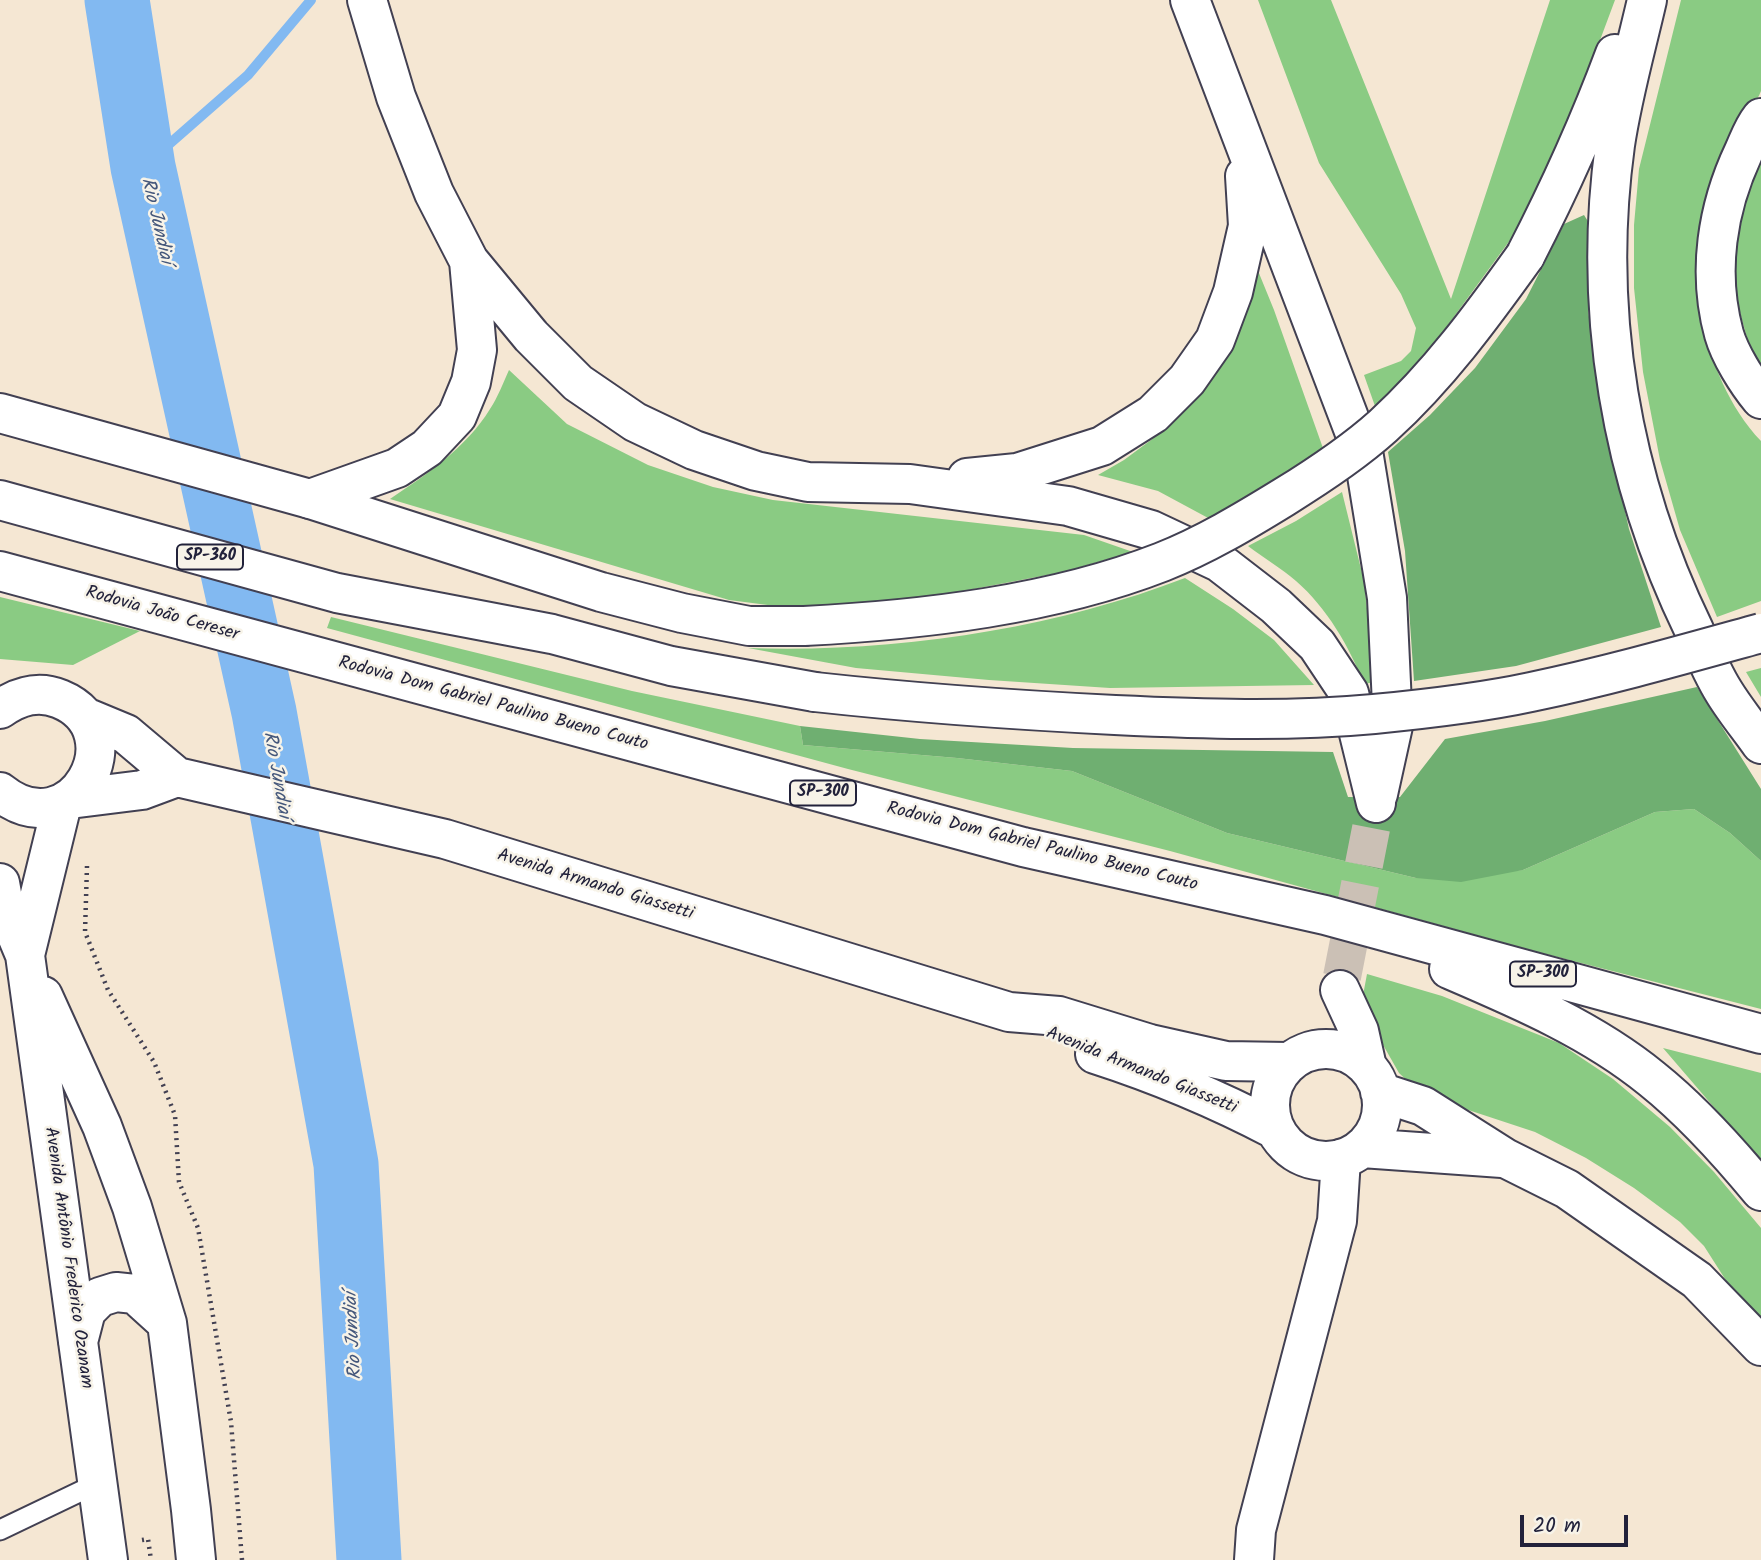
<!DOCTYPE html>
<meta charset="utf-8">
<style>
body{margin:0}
#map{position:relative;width:1761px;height:1560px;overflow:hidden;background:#f5e7d3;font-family:Kalam,sans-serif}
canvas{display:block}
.scale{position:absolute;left:1520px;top:1515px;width:108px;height:32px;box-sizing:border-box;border:4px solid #22223b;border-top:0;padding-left:9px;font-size:21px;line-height:24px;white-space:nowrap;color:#22223b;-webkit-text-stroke:5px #f7f3e8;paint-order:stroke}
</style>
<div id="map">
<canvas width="1761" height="1560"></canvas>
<div class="scale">20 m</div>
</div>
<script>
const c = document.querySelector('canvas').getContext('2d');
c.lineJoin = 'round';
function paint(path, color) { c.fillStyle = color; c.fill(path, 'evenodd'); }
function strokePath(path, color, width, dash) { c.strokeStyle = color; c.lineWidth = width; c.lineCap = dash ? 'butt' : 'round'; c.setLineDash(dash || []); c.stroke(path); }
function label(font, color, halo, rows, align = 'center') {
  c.font = font + ' Kalam,sans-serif'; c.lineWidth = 5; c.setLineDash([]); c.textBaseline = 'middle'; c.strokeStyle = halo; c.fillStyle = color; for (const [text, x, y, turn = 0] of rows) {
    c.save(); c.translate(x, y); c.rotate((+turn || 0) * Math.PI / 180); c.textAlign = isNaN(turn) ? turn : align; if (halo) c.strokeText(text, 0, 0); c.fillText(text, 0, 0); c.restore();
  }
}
paint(new Path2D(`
 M1258,0H1331L1451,299L1550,0H1615L1556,158L1516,232L1412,374L1376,409L1364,375L1401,361L1411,351L1416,328L1401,294L1319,163Z
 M1681,0H1761C1761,23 1761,46 1761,70C1761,76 1761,85 1761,91C1757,103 1743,115 1736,126C1727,140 1719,159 1713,174C1681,258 1699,375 1761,441V601L1717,617L1680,530L1660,460L1643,372L1634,288V225L1639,169Z
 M1761,156V374L1752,356L1736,298L1735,244L1743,195Z
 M1254,261L1274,310L1324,451L1210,519L1158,491L1098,475L1124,460L1151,440L1192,404L1221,356Z
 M509,370L567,424L648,465L713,487L773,500L1084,535L1133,552L1063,572L921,599L855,606L791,608L729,600L390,499C427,474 466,448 490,409C498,397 503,383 509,370Z
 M1342,492L1364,581L1375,682L1364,684C1349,646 1327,608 1296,581C1281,568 1264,558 1248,546L1296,521Z
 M1185,578L1233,609L1274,640L1314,685L1110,688L989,680L856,668L748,648C893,653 1050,630 1185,578Z
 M0,597L140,631L73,665L0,659Z
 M331,617L632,691L800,726L803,745L957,758L1072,771L1227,833L1416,878L1523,870L1655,812L1694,809L1730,833L1761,861V1009L1534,951L1170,851L848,769L327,628Z
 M1761,668V697L1746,672Z
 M1367,974L1442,996L1559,1043L1613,1079L1670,1127L1714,1172L1761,1228V1321L1734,1293L1704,1246L1680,1222L1634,1188L1586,1158L1535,1132L1438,1100L1416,1089L1399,1073L1361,1006Z
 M1663,1048L1761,1073V1162Z`), '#8acb83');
paint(new Path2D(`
 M1584,215L1594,231L1588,309L1598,390L1629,529L1661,627L1516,666L1414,681L1405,551L1388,452L1430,415L1475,368L1526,299L1564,224Z
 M1697,687L1761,789V861L1730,833L1694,809L1655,812L1523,870L1461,882L1416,878L1227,833L1072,771L957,758L803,745L800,726L920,739L1073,748L1333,752L1348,797H1400L1445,739L1545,721Z`), '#6faf71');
strokePath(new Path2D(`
 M143,167L248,75L311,0`), '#82b9f1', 10);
strokePath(new Path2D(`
 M117,0L143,167L264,712L346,1164L369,1560`), '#82b9f1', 65);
strokePath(new Path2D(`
 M1342,977L1376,803`), '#cbc0b5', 38, [38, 19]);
const lane = new Path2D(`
 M0,1530L98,1483`);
const street = new Path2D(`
 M1254,1560L1256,1530L1337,1221L1341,1159`);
const primary = new Path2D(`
 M367,0L396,97L434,193L469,261L531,336L578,383L635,422L694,450L756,471L808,482L910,484L1068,506L1151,530L1219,562L1276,606L1317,645L1349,693L1376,803
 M1190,0L1364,457L1387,598L1393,726L1378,794
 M0,413L310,499L397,468L427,448L457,416L471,382L477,350L469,261
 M967,478L1017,473L1102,446L1153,414L1187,380L1215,340L1233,292L1248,226L1245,176
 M0,709C19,696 38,690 60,699C138,731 73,851 0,792
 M85,717L126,734L177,777L445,839L1009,1012L1059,1016L1150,1044L1226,1061L1288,1062
 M70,799L142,790L177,777
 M0,883L4,905L25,955L108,1560
 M25,955L62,804
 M1340,990L1359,1031L1367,1067
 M43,996L102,1126L132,1207L167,1323L191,1510L196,1560
 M1270 1105a56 56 0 1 1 112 0a56 56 0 1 1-112 0Z
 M1095,1054C1157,1074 1217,1099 1274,1129
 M1380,1092L1423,1106L1505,1158L1567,1189L1697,1280L1761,1346
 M1362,1148L1502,1158
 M78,1342L86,1311L100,1297L116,1292L135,1294L167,1323`);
const highway = new Path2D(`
 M1647,0C1636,48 1622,97 1615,145C1592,311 1621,480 1694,630C1703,651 1712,673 1724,692C1735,710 1749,727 1761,744
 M1761,118C1753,128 1749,140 1744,151C1717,208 1707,272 1724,334C1730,355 1747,382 1761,399
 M1525,256C1559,190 1589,124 1615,54
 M310,499L601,592L682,613L749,626H804
 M0,500L337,593L552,634L671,666L815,692
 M0,571L1023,847L1325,915L1761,1034
 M1449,969C1519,999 1592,1030 1652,1079C1692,1111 1728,1151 1761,1191`);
strokePath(lane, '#424052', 23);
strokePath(street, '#424052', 42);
strokePath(primary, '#424052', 42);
strokePath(highway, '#424052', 42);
strokePath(new Path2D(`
 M87,866L85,932L108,990L154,1062L175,1115L179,1182L198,1228L231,1422L242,1560
 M142,1540L148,1539L151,1560`), '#424052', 4.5, [2, 5]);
strokePath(lane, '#fff', 19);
strokePath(street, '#fff', 38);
strokePath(primary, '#fff', 38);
strokePath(highway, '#fff', 38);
const highwayBridge = new Path2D(`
 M804,626C922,620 1052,605 1162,562C1205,545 1245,521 1284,497C1318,476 1353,453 1383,426C1438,376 1482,316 1525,256
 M815,692C915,703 1015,710 1115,715C1202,719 1288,722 1374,714C1426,709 1480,703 1531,692C1608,676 1685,654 1761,633`);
strokePath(highwayBridge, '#424052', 42, []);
strokePath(highwayBridge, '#fff', 38);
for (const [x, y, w] of [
 [210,557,66],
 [823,793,66],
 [1543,974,66]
]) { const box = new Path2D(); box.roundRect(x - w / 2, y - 12.5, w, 25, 5); c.fillStyle = '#f7f3e8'; c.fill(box); strokePath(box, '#22223b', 2); }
label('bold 16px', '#22223b', null, [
 ["SP-360",210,557],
 ["SP-300",823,793],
 ["SP-300",1543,974]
]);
label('18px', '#22223b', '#f7f3e8', [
 ["Rodovia João Cereser",162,615,16],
 ["Rodovia Dom Gabriel Paulino Bueno Couto",493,705,15],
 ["Rodovia Dom Gabriel Paulino Bueno Couto",1042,848,14],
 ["Avenida Armando Giassetti",595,886,17],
 ["Avenida Armando Giassetti",1141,1072,22],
 ["Avenida Antônio Frederico Ozanam",67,1258,82]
]);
label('italic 19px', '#44577b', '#f7f3e8', [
 ["Rio Jundiaí",155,221,77],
 ["Rio Jundiaí",275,775,80],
 ["Rio Jundiaí",355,1336,-93]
]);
</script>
